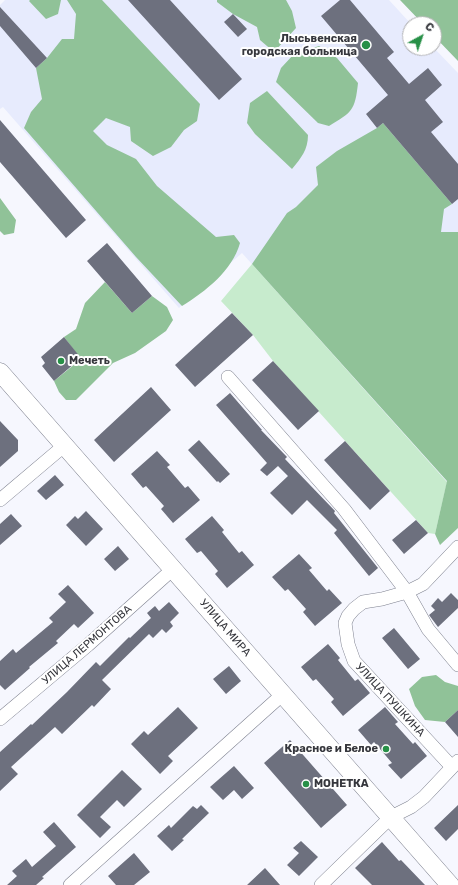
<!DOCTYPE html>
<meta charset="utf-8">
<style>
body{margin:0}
#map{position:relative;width:458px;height:885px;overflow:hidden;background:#f6f7fe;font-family:Rubik,sans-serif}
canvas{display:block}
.north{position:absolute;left:402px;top:16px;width:40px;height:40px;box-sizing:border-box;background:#fff;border:1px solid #afafb1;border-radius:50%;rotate:40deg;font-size:11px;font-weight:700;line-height:16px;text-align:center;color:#36373d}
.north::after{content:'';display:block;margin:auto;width:14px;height:18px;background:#279047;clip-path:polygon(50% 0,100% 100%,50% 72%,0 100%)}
</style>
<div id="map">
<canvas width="458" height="885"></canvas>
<div class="north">С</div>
</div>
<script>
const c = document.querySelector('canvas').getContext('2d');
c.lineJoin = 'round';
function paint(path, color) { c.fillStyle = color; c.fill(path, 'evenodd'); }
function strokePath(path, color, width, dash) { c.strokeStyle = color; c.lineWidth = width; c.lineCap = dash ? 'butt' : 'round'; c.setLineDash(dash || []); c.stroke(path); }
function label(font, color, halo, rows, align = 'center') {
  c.font = font + ' Rubik,sans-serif'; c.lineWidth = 4; c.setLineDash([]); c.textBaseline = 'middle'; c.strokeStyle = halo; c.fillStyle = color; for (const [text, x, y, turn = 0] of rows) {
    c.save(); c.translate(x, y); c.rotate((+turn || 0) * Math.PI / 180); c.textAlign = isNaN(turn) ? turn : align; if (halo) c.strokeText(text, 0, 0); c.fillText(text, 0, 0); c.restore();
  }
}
paint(new Path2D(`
 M5,0H389L411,24H410V48H434L458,73V494L242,253L179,308L3,107L0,109V5Z`), '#e7ebfd');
paint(new Path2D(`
 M252,264L447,482L435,534L428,533L273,361L253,335L221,301Z`), '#c7ebcd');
paint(new Path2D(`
 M30,0H61L58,14L46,19L29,1Z
 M64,0H102L200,104L197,121L184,130L171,147L153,156L131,141L130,127L106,118L93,131L107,145L136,159L157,186L216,237L234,235L240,243C232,271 206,291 182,306L136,257L24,128L31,112L42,99L36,68L47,58L62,39H74L76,14L67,0Z
 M217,0H286L292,11L296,28L274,52L260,40L257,27L233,14L217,2Z
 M400,0H458V61L434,36V24H423Z
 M319,46L337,58L358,83C355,111 352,112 329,126L318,123L276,82L281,68L294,54Z
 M267,91L308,135C308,150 301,158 292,169L255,134L247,123L250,103Z
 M383,123L452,204L444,209L441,232H458V528L440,545L435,534L447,481L252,264L287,213L296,207L318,185L316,167L337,151L377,128Z
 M0,198L16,220L14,233L4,235L0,231Z
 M105,282L132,313L152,296L167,307L173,320L166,331L135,353L113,363L76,400H66L59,392L54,381L81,359L64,337L76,329L85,303Z
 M436,675L445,682L458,686V710L445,722L425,720L415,706L409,689L422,677Z`), '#90c298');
paint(new Path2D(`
 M128,0H170L242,79L219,100Z
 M340,0H350L394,52L387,58L409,84L428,68L442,85L425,100L443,122L431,132L458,164V199L452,204L383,123L377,128L366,114L388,95L321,16Z
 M0,7L47,58L36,68L0,26Z
 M233,14L247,29L238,37L224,22Z
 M0,120L86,220L66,238L0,162Z
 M107,243L152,296L132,313L87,261Z
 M232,313L253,335L195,387L175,365Z
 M64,337L81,358L54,381L42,366L45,363L41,357Z
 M273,361L319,411L298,430L252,380Z
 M151,387L171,410L114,462L94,440Z
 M230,393L262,430H261L287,457L285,459L335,511L334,513L378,568L369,576L334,533L337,530L307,500L292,515L270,493L288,476L278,466L267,476L260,470L267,463L216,405Z
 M0,421L18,440V451L0,467Z
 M199,440L230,474L220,483L218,481L217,482L188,450Z
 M345,441L390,491L370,510L324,460Z
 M157,451L170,465L167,467L185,488L188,486L200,500L173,523L161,509L164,506L146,486L143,488L131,474Z
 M55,475L64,485L46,500L37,491Z
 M86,511L103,529L86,546L66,525L75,516L78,519Z
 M11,514L22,526L0,545V524Z
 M212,516L224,530L222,532L239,553L242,551L254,565L227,588L215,574L218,571L201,551L197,553L185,539Z
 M416,520L428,533L404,554L392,540Z
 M118,546L129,559L115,571L104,559Z
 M299,554L312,568L309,570L327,591L329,589L342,603L315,626L303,612L306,609L288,589L285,591L272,577Z
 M68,585L94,613L78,628L74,624L56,641L58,643L29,667L30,668L5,690L0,685V661L13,649L16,653L53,622L49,618L66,602L58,594Z
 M451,593L458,600V608L438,627L429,615L435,610L431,606L438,598L442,602Z
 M169,602L179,613L170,622L173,626L166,633L162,629L153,638L149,634L102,680L111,689L94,707L92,705L62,734L55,727L11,767L18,774L0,791V752L31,724L32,725L67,692L96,662L100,666L129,637L130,638L151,618L147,613L155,606L159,611Z
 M394,628L420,659L408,669L382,638Z
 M328,644L340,658L338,660L355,681L358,679L370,693L343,716L331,702L334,699L316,679L313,681L301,667Z
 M229,666L241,681L226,694L213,679Z
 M178,707L198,728L168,756L173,761L160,774L131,744L144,731L148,735Z
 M385,707L398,722L395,724L413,744L415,742L427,756L401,779L388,765L392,763L374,742L371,745L358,730Z
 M458,710V737L445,722Z
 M290,740L347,805L321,828L264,763Z
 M234,766L254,788L242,799L234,790L223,800L210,787Z
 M122,770L142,789L124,807L117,800L100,817L111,827L100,838L77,815Z
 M201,805L209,813L182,839L184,840L172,851L157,836L169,825L171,828L193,806L197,809Z
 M458,805V829L446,841L434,828Z
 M54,822L76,847L42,877L44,878L36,885H7L17,876L12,871L26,859L32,867L56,846L43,832Z
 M301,841L318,857L299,876L287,865L299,853L293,848Z
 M382,842L399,861L401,860L425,885H372L355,868Z
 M134,853L150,872L134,885H116L108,876Z
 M265,868L280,885H247Z`), '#6d707e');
const street = new Path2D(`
 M228,377L344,509L407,592L428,629L458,665
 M0,500L65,445
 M0,719L88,645L173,569
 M452,767L354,661L348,644L345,623L348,616L354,609L363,602L382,599L407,592L423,584L458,547
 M70,885L283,694
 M321,885L391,817L411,807L424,797L458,761`);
const secondary = new Path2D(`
 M0,372L450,885`);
strokePath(street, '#7e818f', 14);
strokePath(secondary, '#7e818f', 19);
strokePath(street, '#fff', 13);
strokePath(secondary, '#fff', 18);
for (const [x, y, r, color] of [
 [366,45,5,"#279047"],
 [61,361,4,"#279047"],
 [386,749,4,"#279047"],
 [306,784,4,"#279047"]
]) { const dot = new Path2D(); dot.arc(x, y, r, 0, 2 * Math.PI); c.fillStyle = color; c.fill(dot); strokePath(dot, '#fff', 1.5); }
label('bold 11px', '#36373d', '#fff', [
 ["Лысьвенская",357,39],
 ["городская больница",357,52],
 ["Мечеть",69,361,"left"],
 ["Красное и Белое",378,749],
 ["МОНЕТКА",314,784,"left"]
], 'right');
label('11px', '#36373d', '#fff', [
 ["УЛИЦА МИРА",225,628,49],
 ["УЛИЦА ЛЕРМОНТОВА",87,645,-41],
 ["УЛИЦА ПУШКИНА",390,700,47]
]);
</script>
